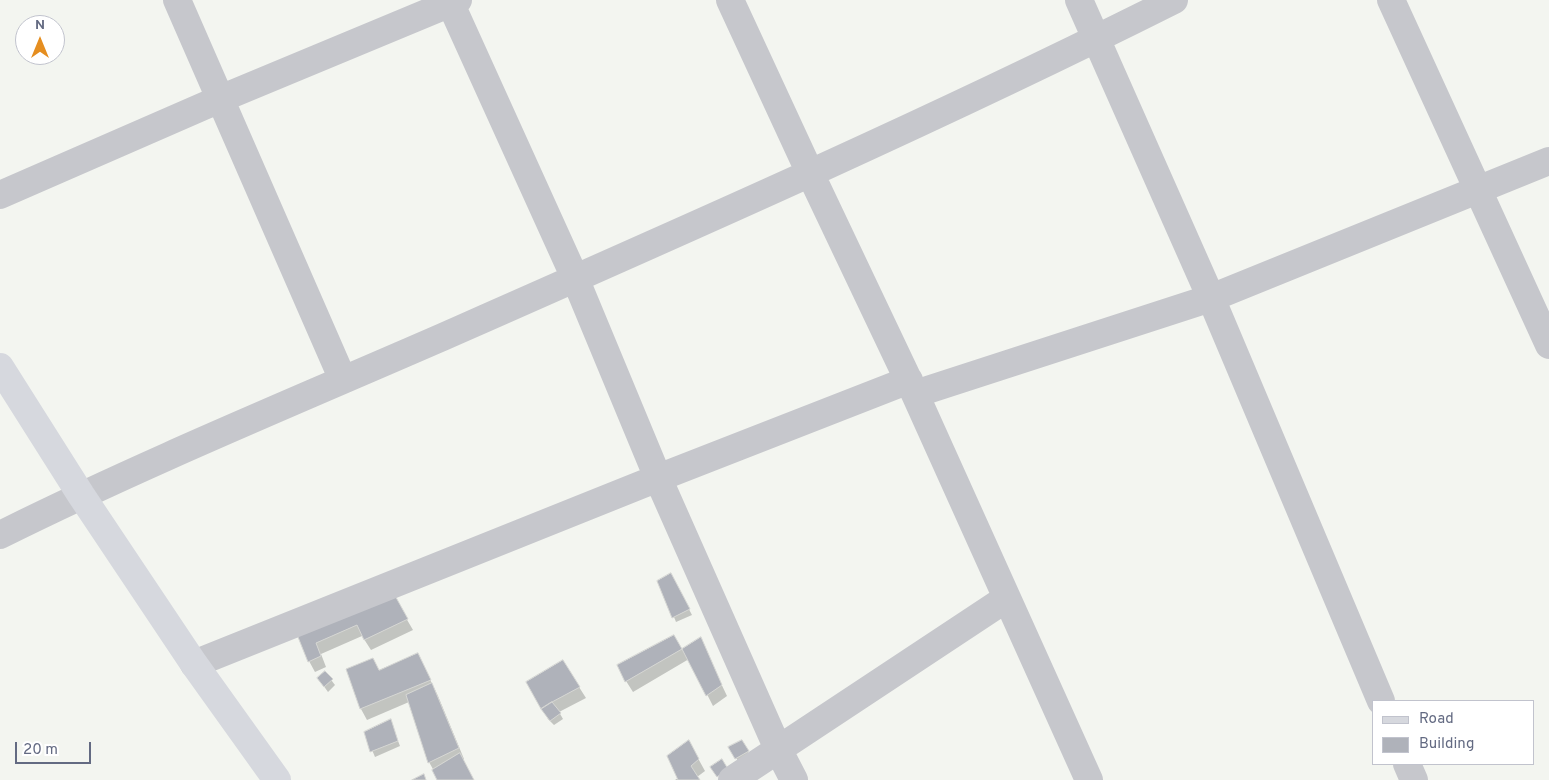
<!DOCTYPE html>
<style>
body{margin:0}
#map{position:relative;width:1549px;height:780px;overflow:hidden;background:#f3f5f0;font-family:Overpass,sans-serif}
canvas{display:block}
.legend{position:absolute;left:1372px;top:700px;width:162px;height:65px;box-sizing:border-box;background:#fff;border:1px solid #c1c3cd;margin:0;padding:6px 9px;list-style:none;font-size:15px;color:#636a82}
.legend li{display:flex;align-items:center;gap:10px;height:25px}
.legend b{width:25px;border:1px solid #c1c3cd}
.north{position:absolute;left:15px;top:15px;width:50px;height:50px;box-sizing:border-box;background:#fff;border:1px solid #c1c3cd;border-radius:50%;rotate:0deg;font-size:14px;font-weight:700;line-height:20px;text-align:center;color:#636a82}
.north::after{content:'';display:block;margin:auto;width:18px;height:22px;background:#e58e20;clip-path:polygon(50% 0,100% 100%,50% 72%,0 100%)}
.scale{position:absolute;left:15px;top:742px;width:76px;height:22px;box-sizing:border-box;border:2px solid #636a82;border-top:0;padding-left:6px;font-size:15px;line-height:18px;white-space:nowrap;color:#636a82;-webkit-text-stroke:4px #fff;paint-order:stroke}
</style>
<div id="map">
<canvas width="1549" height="780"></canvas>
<ul class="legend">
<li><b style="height:6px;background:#d6d8de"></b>Road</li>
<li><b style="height:14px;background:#afb2ba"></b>Building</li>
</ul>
<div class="north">N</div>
<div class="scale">20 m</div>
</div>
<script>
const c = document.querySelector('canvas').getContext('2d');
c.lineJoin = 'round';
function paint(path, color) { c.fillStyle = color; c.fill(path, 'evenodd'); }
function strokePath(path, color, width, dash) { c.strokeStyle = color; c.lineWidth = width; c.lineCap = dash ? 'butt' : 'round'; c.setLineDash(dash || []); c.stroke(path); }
paint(new Path2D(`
 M671,575L692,615L676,622L674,617Z
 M392,594L413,630L371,650L362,636L321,654L326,667L315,672L309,661L298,633Z
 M674,637L682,650L700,639L727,696L713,706L689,659L633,692L626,681Z
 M423,665L438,696L464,759L462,760L473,780H439L429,762L409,702L367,720L361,709L348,670L379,672Z
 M325,672L335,685L328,692L318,678Z
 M528,682L579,687L586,698L559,712L563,719L554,725L548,719Z
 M390,720L400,746L375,757L365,733Z
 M742,741L750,756L739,763L730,747Z
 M689,742L705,771L697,777L699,780H675L678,778Z`), '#0003');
const building = new Path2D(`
 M671,573L690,609L672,618L657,581Z
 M393,592L408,619L364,640L357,625L316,643L321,656L308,662L296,632Z
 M674,635L682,649L625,682L617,665Z
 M701,637L722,685L706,696L682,649Z
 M418,653L431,680L360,709L346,669L373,658L379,670Z
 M563,660L580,687L552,702L541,709L526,682Z
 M325,671L333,679L324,687L317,678Z
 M432,683L459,748L428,763L406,695Z
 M552,702L561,713L550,721L541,709Z
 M391,719L398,741L370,752L364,732Z
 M689,740L699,759L691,766L700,780H678L667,756Z
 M742,740L749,751L735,759L728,747Z
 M460,753L474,780H437L432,770Z
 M722,759L728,769L717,777L710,767Z
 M424,774L426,780H412Z`);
paint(building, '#afb2ba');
strokePath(building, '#d5d6d3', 1);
strokePath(new Path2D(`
 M177,0L343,380
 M449,0L575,278L658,478L778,749L794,780
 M730,0L810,173L915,394L1089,780
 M1079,0L1211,298L1381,701
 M1391,0L1549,345
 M0,195L220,99L458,0
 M915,394L1211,298L1549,161
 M0,535C143,464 291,403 438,339C685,230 933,121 1174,0
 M194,664L658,478L909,380
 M1407,764L1414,780
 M732,780L1007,598`), '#c6c7cc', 28);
strokePath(new Path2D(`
 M0,367L81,495L194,664L277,780`), '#d6d8de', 28);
</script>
